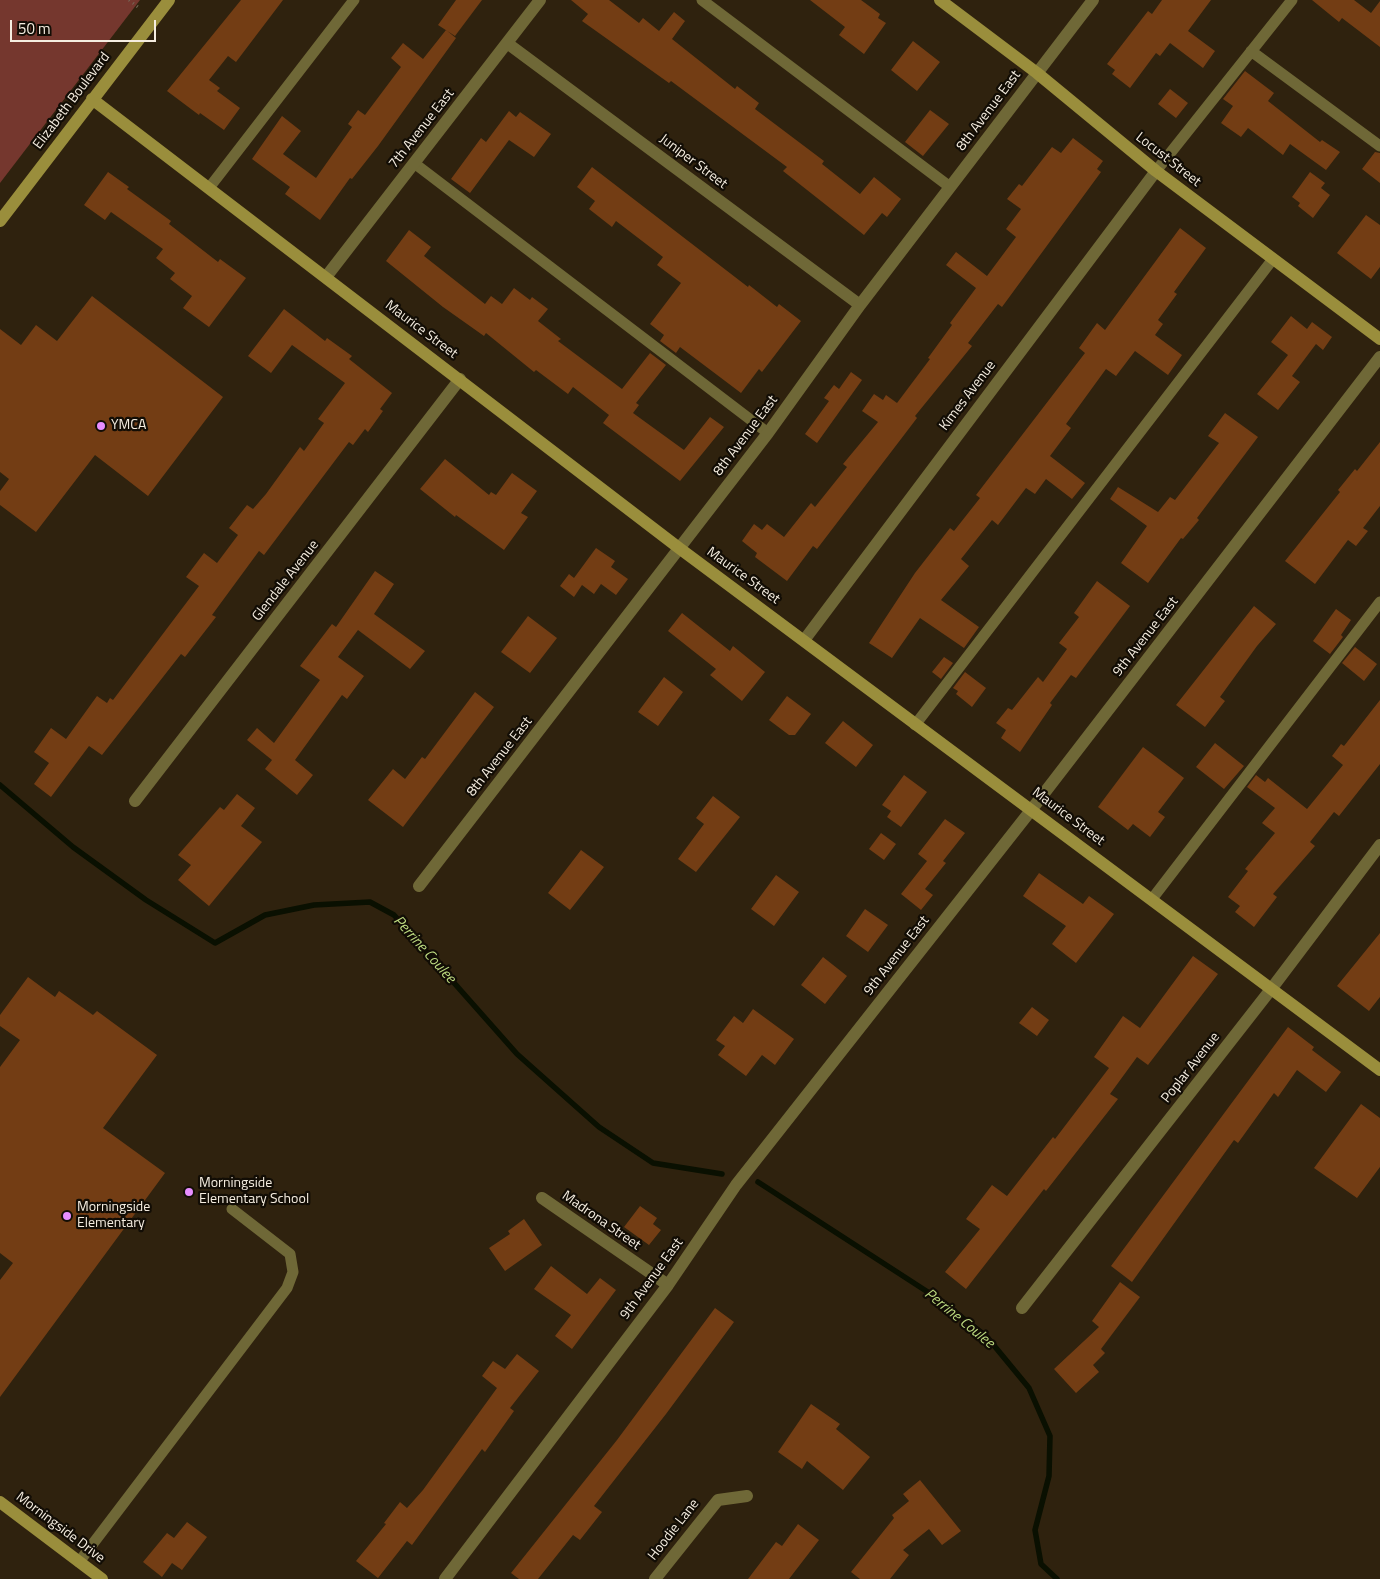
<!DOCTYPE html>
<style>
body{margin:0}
#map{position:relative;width:1380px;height:1579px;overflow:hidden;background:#2f220e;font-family:"Titillium Web",sans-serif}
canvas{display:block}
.scale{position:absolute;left:10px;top:20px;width:146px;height:22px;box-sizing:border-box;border:2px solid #f5ede0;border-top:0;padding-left:6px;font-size:15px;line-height:18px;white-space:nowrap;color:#f5ede0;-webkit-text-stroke:4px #120d05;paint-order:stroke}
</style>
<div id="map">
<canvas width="1380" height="1579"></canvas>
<div class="scale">50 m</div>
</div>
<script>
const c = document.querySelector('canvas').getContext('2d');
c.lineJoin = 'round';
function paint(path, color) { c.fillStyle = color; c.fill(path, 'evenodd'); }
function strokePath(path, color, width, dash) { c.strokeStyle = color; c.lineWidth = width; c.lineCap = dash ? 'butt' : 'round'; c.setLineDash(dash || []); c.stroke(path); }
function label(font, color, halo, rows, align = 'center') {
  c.font = font + ' "Titillium Web",sans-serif'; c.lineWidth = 4.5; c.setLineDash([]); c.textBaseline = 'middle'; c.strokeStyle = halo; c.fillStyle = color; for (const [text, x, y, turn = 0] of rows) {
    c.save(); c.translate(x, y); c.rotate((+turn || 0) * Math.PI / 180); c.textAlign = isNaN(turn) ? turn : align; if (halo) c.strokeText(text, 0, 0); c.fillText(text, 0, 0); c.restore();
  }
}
paint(new Path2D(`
 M0,0H140L0,183Z`), '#75372e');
strokePath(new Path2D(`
 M0,785L73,847L146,900L215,943L265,915L314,905L370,902L394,915L517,1054L599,1127L653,1163L722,1174
 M758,1182L937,1298L987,1337L1029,1388L1050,1436L1049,1476L1035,1530L1041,1564L1057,1579`), '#0a1001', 5.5);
paint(new Path2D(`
 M241,0H283L236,62L228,56L209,80L220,88L217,91L240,108L224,130L200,113L199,115L167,91Z
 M456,0H482L455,36L438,25Z
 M571,0H609L639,23L643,18L659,31L674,12L685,21L672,39L735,89L737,86L759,103L755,109L824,161L822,164L860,194L874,177L901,199L887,217L882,213L864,235L783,171L787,167L671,81L669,83L582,21L588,14Z
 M810,0H861L880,14L878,18L886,23L864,54L839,35L845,27Z
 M1162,0H1211L1188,31L1215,51L1203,68L1170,43L1160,56L1156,53L1130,88L1112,74L1115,70L1107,64L1148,11L1152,14Z
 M1312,0H1354L1371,13L1380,1V47L1342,18L1339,22Z
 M446,30L456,38L378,146L352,179L350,178L320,220L285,194L290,187L252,159L282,116L301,131L283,154L316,178L352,127L348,124L358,110L365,115L401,67L391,58L403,43L423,59Z
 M913,41L940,62L917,91L891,70Z
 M1245,71L1274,93L1268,101L1320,142L1322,140L1340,152L1326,170L1290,144L1283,155L1248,128L1241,137L1221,123L1233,106L1223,99Z
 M1170,89L1188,103L1176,118L1158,104Z
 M930,110L949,124L923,156L905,142Z
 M509,111L516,117L520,112L551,134L534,157L509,140L470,193L451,179L481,138L486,142Z
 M1073,138L1103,161L1097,169L1101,172L1002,307L998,304L968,343L972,346L915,416L917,418L901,439L817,549L813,546L787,581L755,557L757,553L742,541L754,524L762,530L767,524L784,537L811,503L815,507L847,467L843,464L878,422L862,411L874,394L883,400L886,395L897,403L930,359L928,358L952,325L950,323L976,288L946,265L956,252L987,276L1016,237L1006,229L1021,209L1007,199L1019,184L1022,186L1052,147L1061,153Z
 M1375,152L1380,153V183L1362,169Z
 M592,167L748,287L749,285L777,307L779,304L801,321L762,372L759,369L741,393L680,347L676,353L660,341L664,335L650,324L681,283L657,265L663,257L616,221L612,227L589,209L595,201L577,187Z
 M108,172L129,187L127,189L171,221L169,224L218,262L220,259L246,278L209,327L183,308L192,296L170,279L175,273L156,258L163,249L111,212L105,220L84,205Z
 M1310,172L1325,183L1321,188L1330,195L1313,218L1298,206L1300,203L1292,197Z
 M1366,215L1380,225V267L1371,279L1337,253Z
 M1180,228L1206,248L1174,292L1177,294L1158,320L1163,324L1155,335L1182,355L1168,375L1135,351L1116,376L1106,369L1066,424L1071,428L1050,456L1085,483L1072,499L1046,479L1035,494L1026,488L998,525L992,520L961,559L969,566L941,600L979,627L964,648L920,618L892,658L869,643L915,573L950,528L954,531L980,498L976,495L1085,353L1079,348L1097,323L1105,330Z
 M409,230L431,247L424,256L485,304L491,296L502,304L514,288L530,300L532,297L548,309L538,321L561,339L558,341L622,389L650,353L666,365L636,403L639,405L633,413L684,450L710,417L724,427L680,481L603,423L609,415L573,387L568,394L536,370L534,372L486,333L484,336L443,307L386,261Z
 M92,296L223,397L148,496L95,455L36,532L0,505V491L9,479L0,472V329L21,345L36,325L57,341Z
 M284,309L325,341L327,338L352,356L349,359L392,393L380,409L383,411L368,432L365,429L353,445L349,442L264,555L259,551L212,615L216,617L185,657L181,654L102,755L89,746L51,797L34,784L49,763L34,752L51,728L66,739L97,696L107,703L110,698L113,700L199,586L186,577L204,553L217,563L238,535L229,528L247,505L253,509L266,494L300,447L304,451L324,423L318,419L345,383L292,345L271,373L248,356Z
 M1291,316L1307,329L1312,322L1332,337L1323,350L1316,344L1292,376L1300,382L1278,410L1257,394L1288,355L1271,342Z
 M851,372L862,380L817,443L805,434L829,401L824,398L834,385L839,389Z
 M1225,413L1258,437L1197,518L1199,520L1183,539L1181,538L1148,583L1121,563L1147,526L1110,499L1118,487L1158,512L1170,497L1175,500L1219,443L1208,436Z
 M1380,442V506L1363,528L1368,531L1356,546L1348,540L1315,584L1285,561L1340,492L1338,490L1355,469L1357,471Z
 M445,459L489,495L491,492L496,495L512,473L537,491L521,513L528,517L504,550L456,515L455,517L420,489Z
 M596,548L615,561L611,567L628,579L616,595L601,584L594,594L582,585L574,597L560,586L569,574L574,578Z
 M375,571L394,584L374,614L425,651L410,669L358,630L338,657L364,676L347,699L342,695L295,760L313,775L297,795L265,769L272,760L247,740L257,728L274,743L320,680L300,666L332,624L336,627Z
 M1097,581L1130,606L1076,678L1071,675L1050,703L1052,705L1020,752L1001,738L1006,730L996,723L1008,708L1012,710L1038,677L1043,682L1067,649L1059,643L1079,617L1074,613Z
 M1254,606L1276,624L1257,646L1220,697L1225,701L1205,727L1176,705Z
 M1336,609L1351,620L1341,635L1343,637L1330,654L1313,641Z
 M682,613L730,651L733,646L765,672L742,701L710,675L716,669L668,631Z
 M528,616L557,638L530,673L501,652Z
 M1355,647L1377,664L1364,681L1342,663Z
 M944,657L953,663L941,679L932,672Z
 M965,672L986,688L972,707L956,694L958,691L953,688Z
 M664,677L683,692L658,726L638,712Z
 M475,692L494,707L403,827L368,800L393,769L405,779L422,757L425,759Z
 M787,696L811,714L795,735H789L769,720Z
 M1380,700V764L1339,816L1334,812L1310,842L1315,846L1273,894L1277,897L1254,927L1235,912L1240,906L1228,897L1248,871L1245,869L1275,833L1262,823L1275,808L1247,787L1256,775L1265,782L1268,778L1307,809L1343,765L1332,756L1341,744L1344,746Z
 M843,721L873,745L856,767L825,743Z
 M1215,743L1244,766L1224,789L1196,767Z
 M1143,747L1184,778L1158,812L1165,817L1150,837L1133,824L1128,830L1098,807Z
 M904,775L927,792L901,827L887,817L891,811L882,805Z
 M237,794L255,808L241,826L262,842L209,906L178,880L191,865L178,855L220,807L224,810Z
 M713,796L740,817L696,872L678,859L704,824L696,818Z
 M945,819L965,833L943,861L946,863L925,889L933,895L921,910L901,894L927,861L918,854Z
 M881,833L896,844L884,860L869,849Z
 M581,850L604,867L570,910L548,893Z
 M1039,873L1083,904L1089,896L1114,914L1076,963L1052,944L1066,926L1023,896Z
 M776,875L799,892L774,926L751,909Z
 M865,909L888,925L868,952L846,936Z
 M1380,933V997L1369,1011L1337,986Z
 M1193,956L1218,974L1148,1065L1137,1057L1110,1094L1118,1099L1046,1191L1044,1189L966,1289L945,1272L980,1229L966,1219L992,1185L1007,1196L1053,1137L1055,1139L1109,1068L1094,1057L1123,1016L1140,1028Z
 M823,957L847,976L825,1004L801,985Z
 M28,977L55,997L59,991L93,1015L97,1011L157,1055L103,1128L165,1173L0,1397V1280L13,1263L0,1253V1067L20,1040L0,1026V1015Z
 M1032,1007L1049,1020L1037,1036L1019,1023Z
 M753,1009L794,1039L775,1065L762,1055L746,1076L718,1055L725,1046L716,1040L734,1016L743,1023Z
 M1288,1027L1314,1047L1312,1050L1341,1072L1326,1092L1297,1070L1278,1097L1274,1093L1238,1143L1234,1140L1132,1282L1111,1266Z
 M1361,1104L1380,1118V1167L1357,1198L1314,1168Z
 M640,1206L657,1218L653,1224L661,1230L649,1245L624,1227Z
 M524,1219L542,1245L505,1271L489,1248L510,1234L508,1231Z
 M551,1266L587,1294L600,1278L616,1290L572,1349L555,1336L571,1315L534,1289Z
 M1120,1282L1140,1297L1101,1349L1105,1353L1093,1365L1099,1372L1076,1393L1054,1369L1099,1327L1092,1321Z
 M715,1308L734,1322L666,1414L594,1506L602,1512L580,1540L573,1535L538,1579H519L511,1573L617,1440Z
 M517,1354L539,1371L510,1408L514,1411L485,1452L482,1449L412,1545L407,1541L378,1578L356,1561L386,1524L384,1523L400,1502L407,1508L423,1490L497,1388L482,1376L493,1361L505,1369Z
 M811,1404L840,1424L836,1429L870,1457L843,1490L807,1461L802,1469L778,1452Z
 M920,1480L961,1531L942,1545L929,1529L903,1550L909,1555L890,1579H860L851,1572L894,1518L892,1515L909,1501L903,1494Z
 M187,1522L207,1537L182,1570L172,1563L162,1577L143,1562L167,1533L174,1538Z
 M798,1524L819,1540L789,1579H748L776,1542L782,1546Z`), '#733d14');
strokePath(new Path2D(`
 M129,0L138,7`), '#766a59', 3, [1, 4]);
strokePath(new Path2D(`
 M702,0L950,187
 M1251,51L1380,146
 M414,163L768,433
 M1156,171L1292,0
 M209,188L354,0
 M915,725L1273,259
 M1152,899L1380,602
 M79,1562L287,1288L293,1272L290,1254L232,1209`), '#6f6837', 11);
strokePath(new Path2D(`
 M507,43L860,305
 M326,277L540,0
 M805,639L1156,171
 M135,801L460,379
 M419,886L768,433L860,305L1093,0
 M542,1198L668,1285
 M1022,1308L1272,988L1380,845
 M445,1579L668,1285L736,1185L1032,809L1380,357
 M655,1579L718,1500L747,1496`), '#6f6837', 12);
strokePath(new Path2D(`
 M940,0L1037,73L1156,171L1380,339
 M92,99L679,548L1380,1070
 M0,221L169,0
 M0,1502L102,1579`), '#9a8e3c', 12);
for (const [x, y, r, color] of [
 [101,426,5,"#e88eff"],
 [189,1192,5,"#e88eff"],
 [67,1216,5,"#e88eff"]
]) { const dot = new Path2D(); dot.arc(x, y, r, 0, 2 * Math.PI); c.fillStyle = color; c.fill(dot); strokePath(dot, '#120d05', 2); }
label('14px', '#f5ede0', '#120d05', [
 ["Elizabeth Boulevard",72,101,-53],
 ["8th Avenue East",989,111,-53],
 ["7th Avenue East",422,129,-52],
 ["Locust Street",1168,160,38],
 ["Juniper Street",693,162,37],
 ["Maurice Street",421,330,37],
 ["Kimes Avenue",968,396,-53],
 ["8th Avenue East",746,436,-53],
 ["Maurice Street",743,576,36],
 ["Glendale Avenue",286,581,-52],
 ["9th Avenue East",1146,637,-52],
 ["8th Avenue East",500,757,-52],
 ["Maurice Street",1068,817,37],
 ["9th Avenue East",897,956,-52],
 ["Poplar Avenue",1191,1068,-52],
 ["Madrona Street",601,1221,35],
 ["9th Avenue East",652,1279,-54],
 ["Morningside Drive",60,1528,37],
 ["Hoodie Lane",674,1530,-52]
]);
label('14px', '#f5ede0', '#120d05', [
 ["YMCA",111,426],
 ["Morningside",199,1184],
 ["Elementary School",199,1200],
 ["Morningside",77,1208],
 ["Elementary",77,1224]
], 'left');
label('italic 15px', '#bddb80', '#120d05', [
 ["Perrine Coulee",424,950,48],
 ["Perrine Coulee",959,1319,39]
]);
</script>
